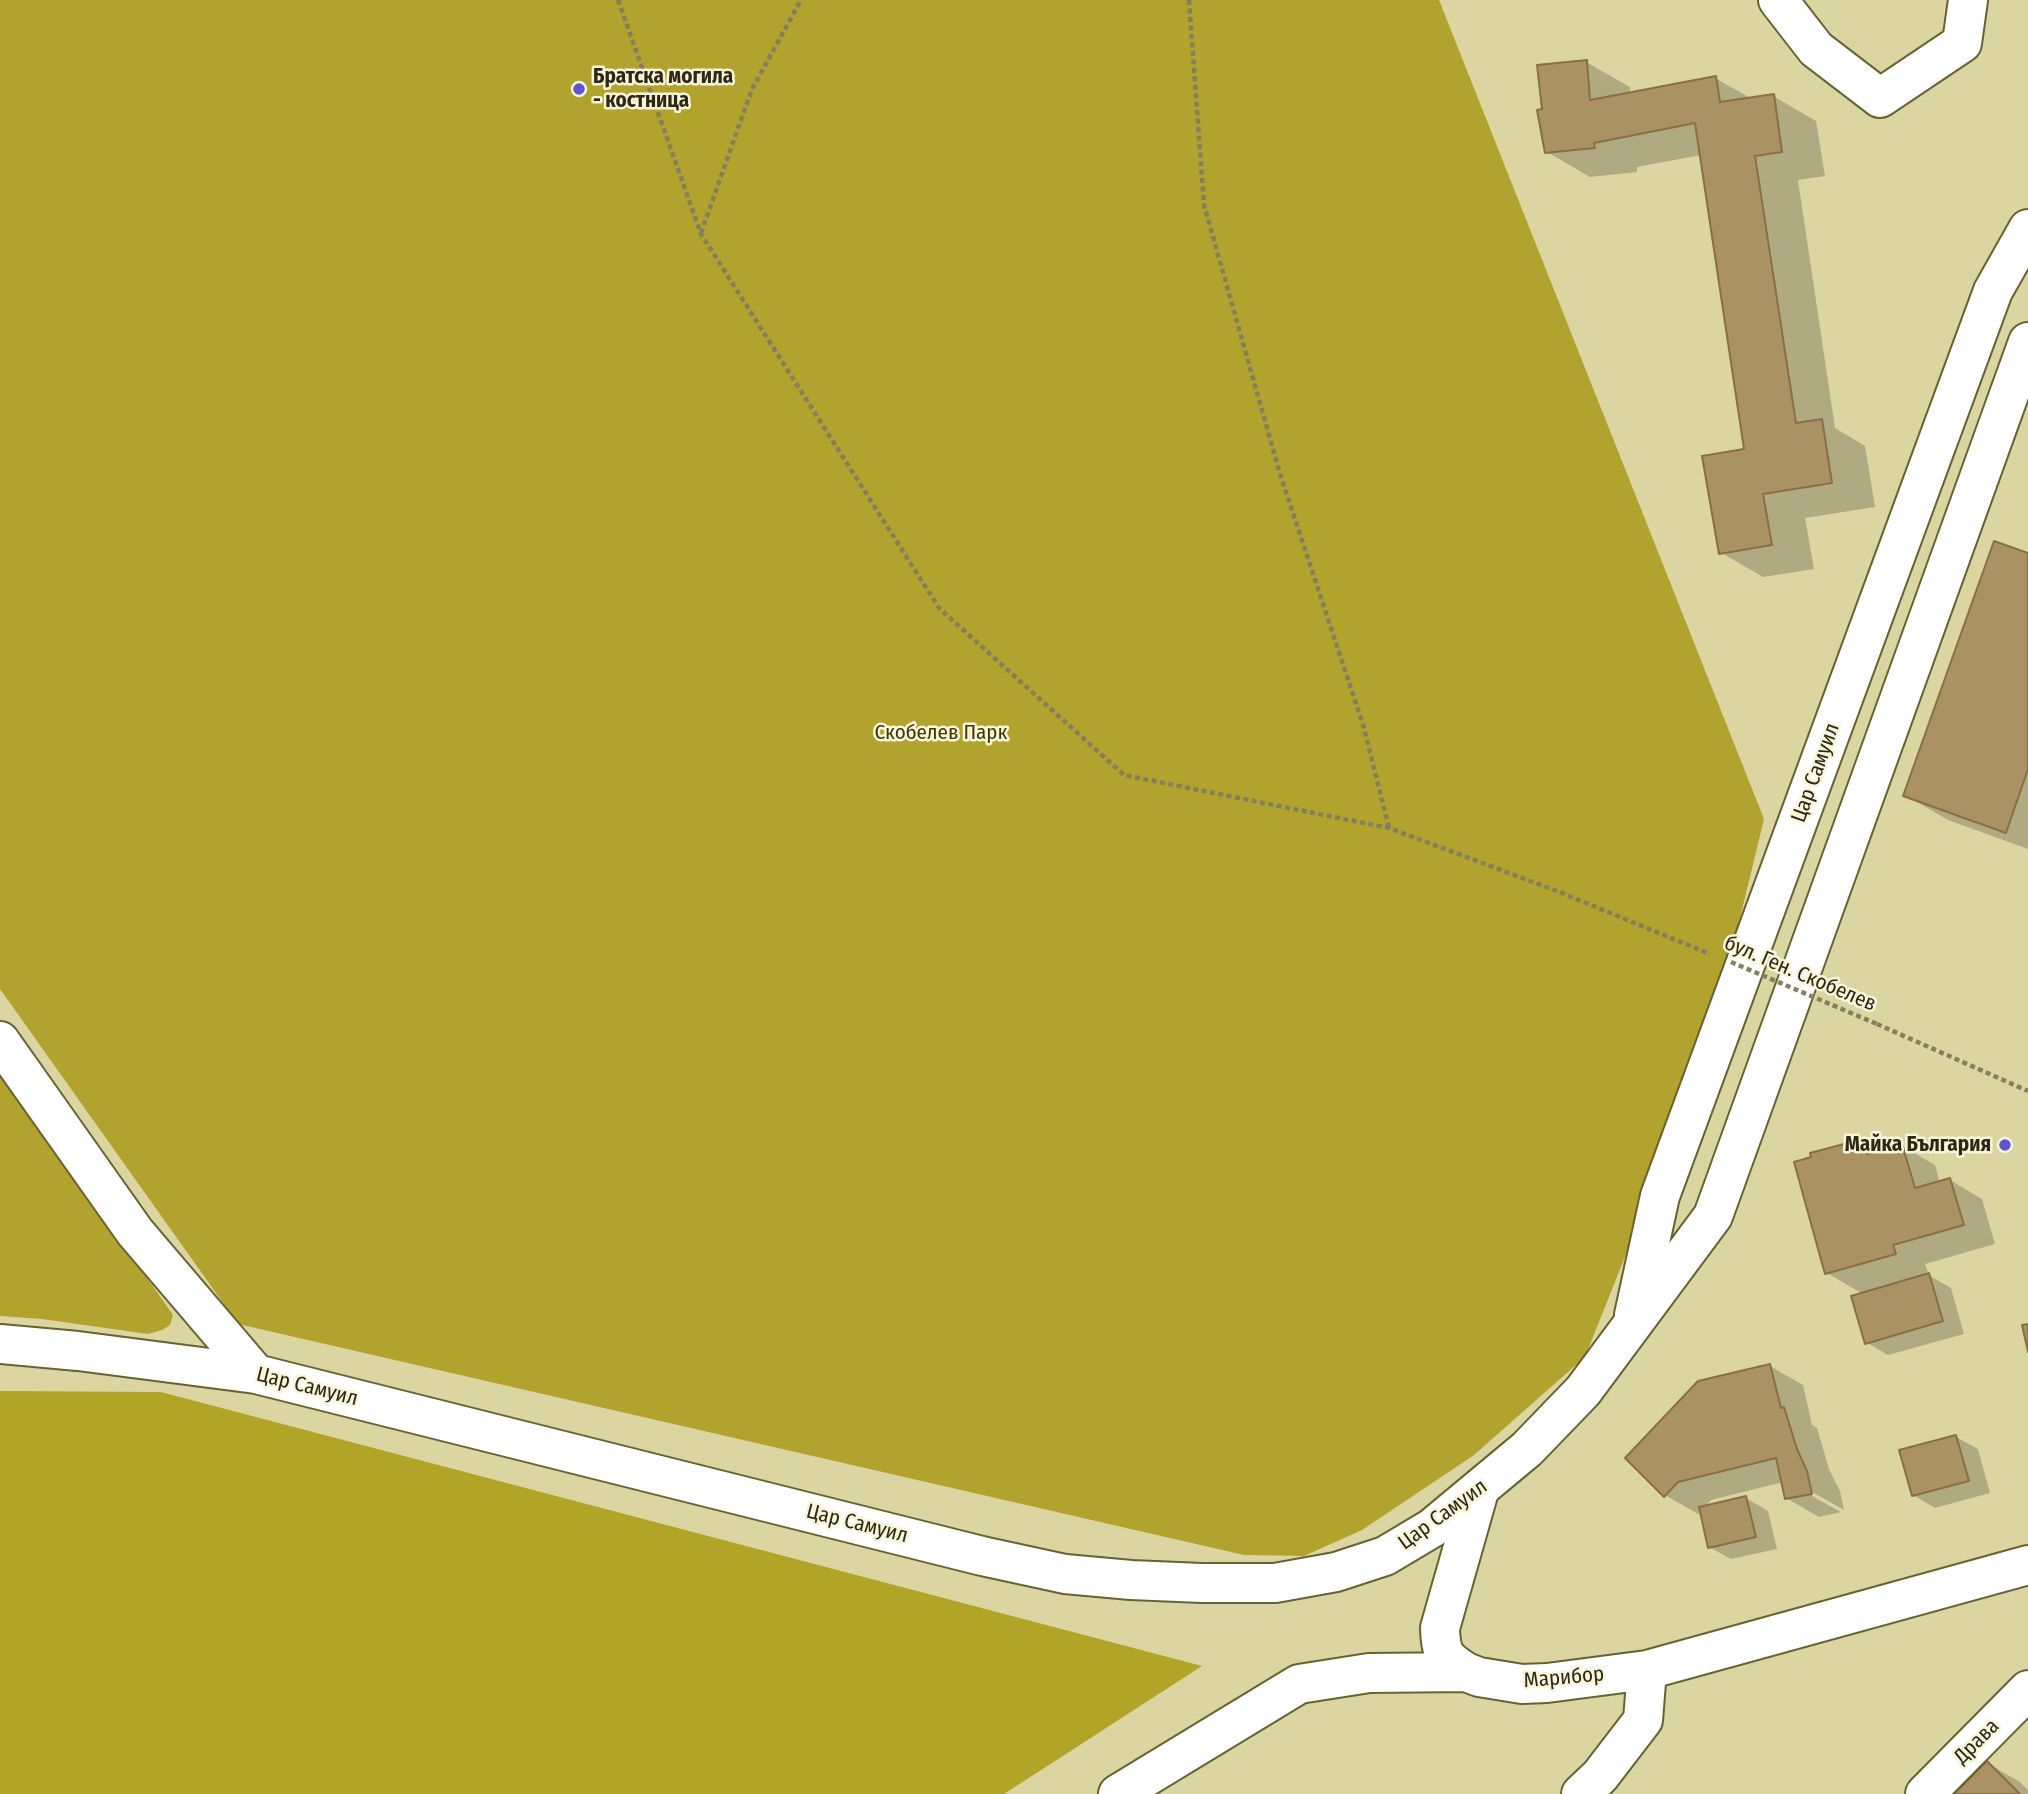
<!DOCTYPE html>
<meta charset="utf-8">
<style>
body{margin:0}
canvas{display:block;background:#dbd5a2}
</style>
<canvas width="2028" height="1794"></canvas>
<script>
const c = document.querySelector('canvas').getContext('2d');
c.lineJoin = 'round';
function paint(path, color) { c.fillStyle = color; c.fill(path, 'evenodd'); }
function strokePath(path, color, width, dash) { c.strokeStyle = color; c.lineWidth = width; c.lineCap = dash ? 'butt' : 'round'; c.setLineDash(dash || []); c.stroke(path); }
function label(font, color, halo, rows, align = 'center') {
  c.font = font + ' "Fira Sans Condensed",sans-serif'; c.lineWidth = 5; c.setLineDash([]); c.textBaseline = 'middle'; c.strokeStyle = halo; c.fillStyle = color; for (const [text, x, y, turn = 0] of rows) {
    c.save(); c.translate(x, y); c.rotate((+turn || 0) * Math.PI / 180); c.textAlign = isNaN(turn) ? turn : align; if (halo) c.strokeText(text, 0, 0); c.fillText(text, 0, 0); c.restore();
  }
}
paint(new Path2D(`
 M0,0H1439L1764,819L1709,1046L1585,1357L1474,1455L1362,1530L1304,1556L1244,1555L238,1324L0,989Z
 M0,1067L173,1315L170,1325L162,1330L148,1334L42,1319L0,1316Z`), '#b1a32d');
paint(new Path2D(`
 M0,1391L161,1392L1202,1666L1004,1794H0Z`), '#b2a427');
paint(new Path2D(`
 M1586,62L1630,87V94L1715,78L1752,99L1773,96L1816,121L1825,176L1798,180L1835,428L1865,446L1875,507L1805,518L1814,569L1763,577L1720,552L1746,450L1701,155L1637,167V172L1590,177L1547,152L1544,111Z
 M2028,555V849L1948,820L1905,795Z
 M1863,1140L1882,1151L1902,1146L1935,1165L1940,1183L1950,1180L1982,1199L1995,1244L1925,1264L1928,1272L1925,1273L1951,1288L1964,1334L1888,1355L1866,1342L1863,1294L1827,1273Z
 M1770,1366L1803,1385L1812,1425L1817,1428L1829,1469L1840,1491L1844,1510L1812,1492V1496L1841,1512L1819,1517L1786,1498L1783,1482L1711,1500L1704,1508L1746,1498L1768,1511L1777,1549L1731,1559L1709,1547L1701,1510L1698,1514L1665,1495Z
 M1956,1437L1978,1449L1990,1493L1935,1508L1913,1495Z
 M1987,1763L2020,1782L2028,1790V1794H1956Z`), '#0003');
const building = new Path2D(`
 M1587,60L1590,100L1716,76L1720,102L1774,94L1782,152L1755,156L1796,423L1822,419L1832,483L1763,494L1772,545L1719,554L1702,456L1744,449L1695,123L1594,143L1595,148L1545,153L1537,110L1542,109L1537,65Z
 M1994,541L2028,553V769L2006,833L1903,796Z
 M1863,1139L1868,1154L1902,1144L1915,1188L1950,1178L1964,1225L1893,1245L1896,1254L1825,1274L1794,1162L1811,1157L1810,1153Z
 M1929,1273L1943,1321L1865,1344L1851,1296Z
 M2028,1324V1352L2022,1325Z
 M1770,1364L1781,1408L1784,1407L1797,1449L1807,1471L1812,1494L1785,1499L1776,1458L1678,1482L1664,1497L1625,1458L1698,1381Z
 M1956,1435L1969,1481L1912,1496L1899,1450Z
 M1746,1496L1756,1537L1708,1548L1699,1507Z
 M1987,1761L2020,1794H1954Z`);
paint(building, '#aa9265');
strokePath(building, '#887044', 2);
const minor = new Path2D(`
 M1778,0L1816,49L1880,98L1962,43L1968,0
 M0,1041L135,1232L256,1374
 M1634,1315L1660,1196L1993,291L2028,229
 M0,1344L78,1351L256,1374L982,1556L1065,1574L1131,1580L1202,1583H1275L1336,1572L1385,1556L1432,1528L1527,1449L1583,1391L1713,1216L2028,342
 M1466,1672C1444,1658 1441,1654 1440,1628L1479,1491
 M1118,1794L1299,1684L1369,1673L1466,1672L1479,1677L1522,1684L1547,1683L1647,1670L2028,1565
 M1581,1794L1600,1776L1643,1720L1647,1670
 M1925,1794L2028,1690`);
strokePath(minor, '#686232', 42);
strokePath(new Path2D(`
 M618,0L701,234L939,608L1124,775L1389,828L1557,891L1710,954
 M1189,0L1204,205L1280,474L1364,728L1389,828
 M701,233L752,89L801,0
 M1877,1024L2028,1091`), '#847f5c', 4.5, [5, 3.5]);
strokePath(minor, '#fff', 38);
strokePath(new Path2D(`
 M1731,962L1877,1024`), '#847f5c', 4.5, [5, 3.5]);
for (const [x, y, r, color] of [
 [579,89,7,"#6055ce"],
 [2005,1145,7,"#6055ce"]
]) { const dot = new Path2D(); dot.arc(x, y, r, 0, 2 * Math.PI); c.fillStyle = color; c.fill(dot); strokePath(dot, '#f8f5db', 2.5); }
label('bold 21px', '#2b2814', '#f8f5db', [
 ["Братска могила",593,77],
 ["- костница",593,101],
 ["Майка България",1991,1145,"right"]
], 'left');
label('21px', '#3d3703', '#f8f5db', [
 ["Скобелев Парк",941,733]
]);
label('21px', '#2b2814', '#f8f5db', [
 ["Цар Самуил",1816,773,-70],
 ["бул. Ген. Скобелев",1800,974,23],
 ["Цар Самуил",307,1387,14],
 ["Цар Самуил",1443,1515,-36],
 ["Цар Самуил",857,1524,14],
 ["Марибор",1564,1678,-5],
 ["Драва",1977,1742,-45]
]);
</script>
